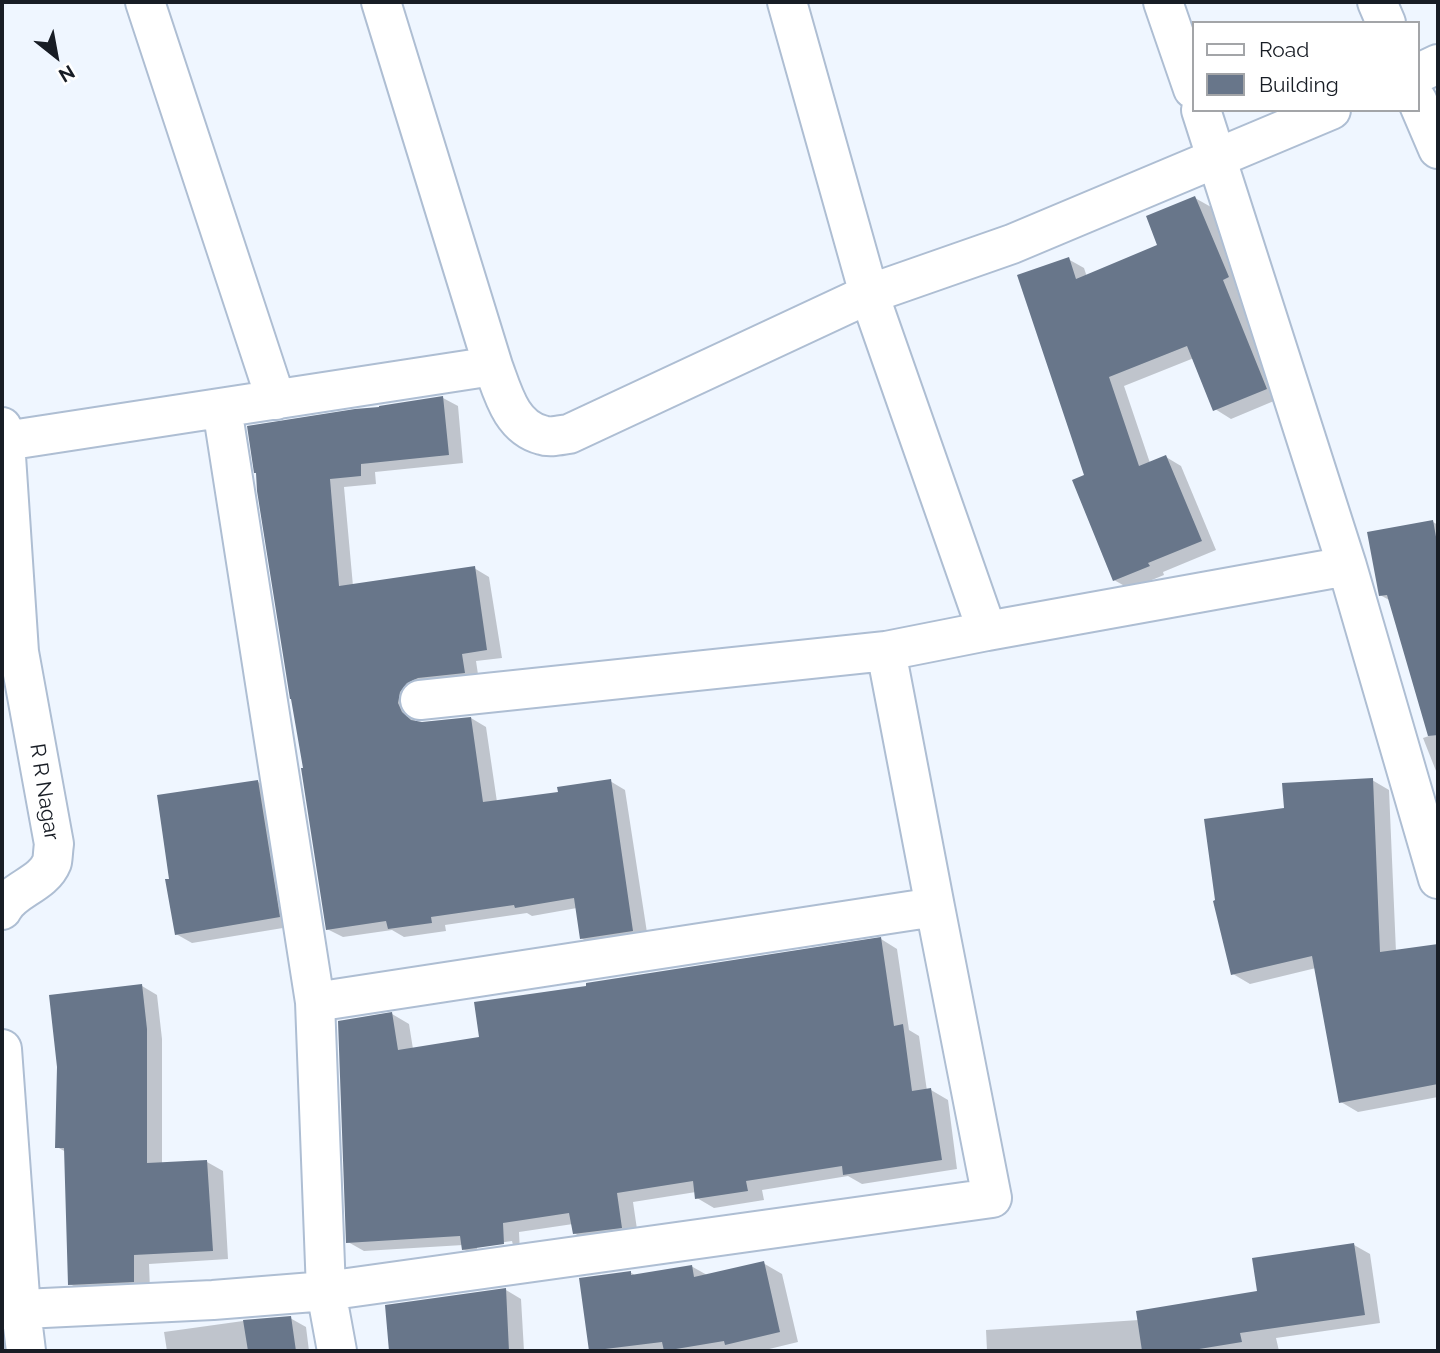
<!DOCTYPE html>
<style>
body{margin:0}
#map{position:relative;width:1440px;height:1353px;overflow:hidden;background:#eff6ff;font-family:Raleway,sans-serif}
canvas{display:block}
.frame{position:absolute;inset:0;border:4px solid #181d25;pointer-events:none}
.legend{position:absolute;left:1192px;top:21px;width:228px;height:91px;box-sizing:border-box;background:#fff;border:2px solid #a3a5a8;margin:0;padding:9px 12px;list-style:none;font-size:21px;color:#181d25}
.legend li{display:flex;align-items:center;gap:14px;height:35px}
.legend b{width:35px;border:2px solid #a3a5a8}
.north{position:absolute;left:21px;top:21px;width:70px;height:70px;-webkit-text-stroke:5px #fff;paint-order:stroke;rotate:149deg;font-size:19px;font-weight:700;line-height:28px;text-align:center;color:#181d25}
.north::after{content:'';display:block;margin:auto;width:24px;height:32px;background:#181d25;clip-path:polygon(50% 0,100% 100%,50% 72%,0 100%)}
</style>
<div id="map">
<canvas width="1440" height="1353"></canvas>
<div class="frame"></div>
<ul class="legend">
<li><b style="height:9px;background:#fff"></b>Road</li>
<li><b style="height:19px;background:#68768a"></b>Building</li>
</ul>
<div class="north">N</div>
</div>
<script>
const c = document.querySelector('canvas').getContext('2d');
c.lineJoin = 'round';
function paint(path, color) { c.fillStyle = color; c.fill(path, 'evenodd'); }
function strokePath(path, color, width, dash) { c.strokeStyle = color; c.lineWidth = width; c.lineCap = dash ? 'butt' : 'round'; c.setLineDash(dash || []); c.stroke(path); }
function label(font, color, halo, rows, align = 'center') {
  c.font = font + ' Raleway,sans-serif'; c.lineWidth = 7; c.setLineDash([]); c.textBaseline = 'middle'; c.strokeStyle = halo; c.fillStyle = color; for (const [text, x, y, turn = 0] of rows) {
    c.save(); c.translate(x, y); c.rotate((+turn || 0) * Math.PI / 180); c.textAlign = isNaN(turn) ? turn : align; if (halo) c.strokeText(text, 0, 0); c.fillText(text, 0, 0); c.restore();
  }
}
paint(new Path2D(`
 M1195,198L1211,207L1243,286L1237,289L1281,398L1231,419L1215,409L1194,358L1124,386L1150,463L1166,457L1181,466L1216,550L1163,572L1164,575L1130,589L1114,580L1086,476L1068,259L1084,268L1087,277L1160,246Z
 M443,398L458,406L463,463L375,472L376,484L344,487L353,586L474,568L489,577L502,658L476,661L479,681L413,713L416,723L471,718L486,727L497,802L560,793L610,781L625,790L648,939L596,947L581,938L577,908L532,916L527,913L445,925L446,931L404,937L392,930L343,937L327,929L305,769L259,490Z
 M1433,522L1438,525V776L1423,738L1429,736L1391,601L1380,595Z
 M1372,780L1389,790L1396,952L1438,946V1097L1358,1112L1341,1102L1316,968L1250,984L1233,974L1285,809Z
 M258,782L274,791L295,926L192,943L176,934L171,880Z
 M881,939L897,949L909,1030L919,1036L927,1091L931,1090L948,1100L957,1169L862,1184L848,1176L762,1190L764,1200L714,1208L697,1198L696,1192L633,1202L638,1236L591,1243L574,1233L573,1224L519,1232L520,1253L480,1258L463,1249V1245L364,1251L348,1242L392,1014L409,1024L413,1049L481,1039ZM512,1241L513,1245L477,1250V1246Z
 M142,986L157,995L162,1039V1164L207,1162L223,1171L228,1259L149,1264L150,1290L86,1293L70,1284L66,1152L57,1147Z
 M1354,1245L1370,1254L1380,1323L1276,1338L1279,1351H987L986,1330L1139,1320L1259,1292Z
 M763,1263L782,1274L798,1342L761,1351H590L630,1272L636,1276L691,1266L707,1275Z
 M506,1290L521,1299L524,1351H391L387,1306Z
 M290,1318L306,1327L309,1351H167L164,1332L243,1321Z
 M2,1334L17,1343L18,1351H2Z`), '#0003');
paint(new Path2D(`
 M1195,196L1229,277L1223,280L1267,389L1213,411L1187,346L1109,377L1139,466L1166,455L1202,541L1148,563L1150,566L1113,581L1072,480L1084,475L1017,275L1069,257L1076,279L1157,245L1146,216Z
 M443,396L449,455L361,464V476L330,479L339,586L475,566L487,650L462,654L465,673L418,678L407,683L400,692L398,703L402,712L411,720L422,722L471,717L483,802L558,792L557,787L611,779L633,931L580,939L574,898L515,908L514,905L431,917L432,923L388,929L386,921L326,930L301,768H303L291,699H290L257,491L256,473H254L247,426L355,409L379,407V406Z
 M1433,520L1438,548V735L1428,736L1387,595L1379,596L1367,532Z
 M1373,778L1380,952L1438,944V1084L1339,1103L1312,956L1231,975L1213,901L1215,900L1204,819L1284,808L1282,783Z
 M258,780L280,917L175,935L165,879H169L157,795Z
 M881,937L894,1026L903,1024L912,1091L931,1088L942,1160L843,1175L842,1166L746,1181L748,1191L695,1199L693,1181L617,1193L622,1228L573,1234L569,1213L503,1223L504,1244L462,1250L460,1236L346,1243L338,1021L392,1012L398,1050L479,1037L474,1002L586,986V983Z
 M142,984L147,1029V1163L207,1160L213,1251L134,1255V1282L68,1285L64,1148H55L57,1067L49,995Z
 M1354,1243L1365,1315L1240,1333L1242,1342L1187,1351H1142L1136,1311L1257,1291L1252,1258Z
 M764,1261L780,1332L725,1345L724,1341L664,1351L662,1342L589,1351L579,1278L631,1271V1275L692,1265L694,1277Z
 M506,1288L509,1351H389L385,1305Z
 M291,1316L296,1351H248L243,1320Z`), '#68768a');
const minor = new Path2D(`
 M145,2L276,400
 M381,2L493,366
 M1163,2L1193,89
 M1377,2L1386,23
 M1417,74L1438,64
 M1417,100L1438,149
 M1201,110L1347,566L1438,879
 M222,408L315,1002L935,907L886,651L987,631L869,294L787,2
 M2,427L5,441L19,652L2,655
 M5,441L493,366C503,393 511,427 542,435C550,438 561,435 569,434L869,294L1012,244L1331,110
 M987,631L1347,566
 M420,700L886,651
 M2,910C12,889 43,885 52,862C53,857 53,850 54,844L19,652
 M315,1002L326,1291L337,1351
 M2,1049L21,1310L26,1351
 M2,1310L213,1300L326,1291L992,1198L935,907`);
strokePath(minor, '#aebed3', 42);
strokePath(minor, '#fff', 38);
label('21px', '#181d25', '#fff', [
 ["R R Nagar",44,792,81]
]);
</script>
